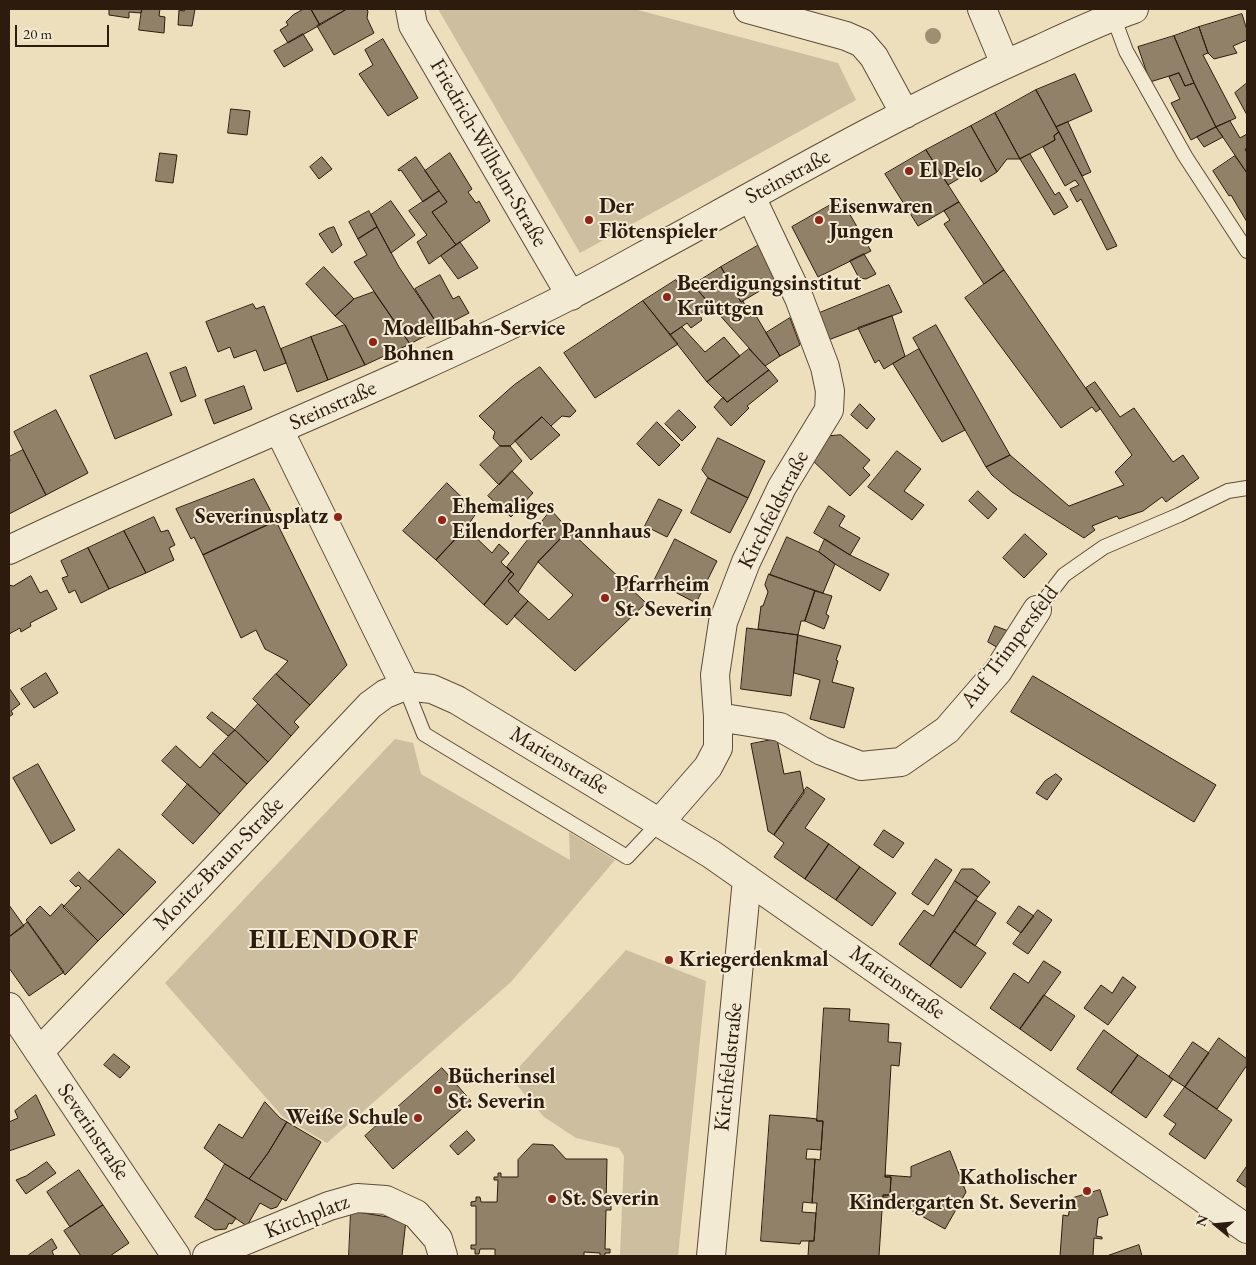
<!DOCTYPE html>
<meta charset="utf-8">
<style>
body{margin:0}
#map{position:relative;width:1256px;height:1265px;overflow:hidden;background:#eddfbc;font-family:"EB Garamond",serif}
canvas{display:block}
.frame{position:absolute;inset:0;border:10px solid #2d1c0d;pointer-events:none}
.north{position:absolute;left:1191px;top:1200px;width:50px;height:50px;-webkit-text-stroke:4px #f3ead3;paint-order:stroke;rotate:287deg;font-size:14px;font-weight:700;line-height:20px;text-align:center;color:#2d1c0d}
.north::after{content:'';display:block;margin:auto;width:18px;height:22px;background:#2d1c0d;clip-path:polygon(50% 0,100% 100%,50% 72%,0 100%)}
.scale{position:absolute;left:15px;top:25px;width:94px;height:22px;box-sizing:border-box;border:2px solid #2d1c0d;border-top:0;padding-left:6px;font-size:15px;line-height:18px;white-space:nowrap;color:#2d1c0d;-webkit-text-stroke:4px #f3ead3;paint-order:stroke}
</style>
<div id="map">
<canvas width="1256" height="1265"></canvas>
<div class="frame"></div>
<div class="north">N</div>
<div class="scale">20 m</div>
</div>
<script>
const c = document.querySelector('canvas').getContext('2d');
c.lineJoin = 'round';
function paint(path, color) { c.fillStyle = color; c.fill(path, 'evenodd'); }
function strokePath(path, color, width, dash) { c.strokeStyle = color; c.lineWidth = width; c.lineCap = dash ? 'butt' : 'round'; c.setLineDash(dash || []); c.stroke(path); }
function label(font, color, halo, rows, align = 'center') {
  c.font = font + ' "EB Garamond",serif'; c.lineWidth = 4; c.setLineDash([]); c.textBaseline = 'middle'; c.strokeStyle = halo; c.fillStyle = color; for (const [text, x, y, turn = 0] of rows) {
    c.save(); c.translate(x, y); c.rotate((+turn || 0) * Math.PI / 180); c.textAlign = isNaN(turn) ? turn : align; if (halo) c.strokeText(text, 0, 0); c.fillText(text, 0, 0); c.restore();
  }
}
paint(new Path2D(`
 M438,9H634L838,63L856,100L580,253Z
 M395,739L413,743L421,774L570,860L569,832L615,860L511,982L327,1143L283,1117L165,983Z
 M626,950L706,981L678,1256H620L624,1156L619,1148L576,1138L544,1117L510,1077Z`), '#ccbe9e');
const building = new Path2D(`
 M100,9H142L141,13L129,12V18L109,15V10Z
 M142,9H160L159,16L165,17L164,33L139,30Z
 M184,9H195L192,26L178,25L179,10L184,11Z
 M304,9H311L320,25L288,43L280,30L288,25L286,22L293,15Z
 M311,9H347L320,25Z
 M347,9H366L368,11L367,18L374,33L334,55L317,26Z
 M1242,14L1247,30V40L1233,46L1237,53L1214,59L1208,53L1199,27Z
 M1199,27L1208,53L1203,55L1236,118L1216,127L1194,83L1174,36Z
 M303,34L313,50L284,67L274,51Z
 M1174,36L1194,83L1185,86L1179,73L1150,82L1138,47Z
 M383,39L418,98L388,116L359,74L373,65L365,50Z
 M1179,73L1185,86L1194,83L1216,127L1191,140L1171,103L1180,99L1169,77Z
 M1075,74L1092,111L1056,127L1036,90Z
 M1247,83V115L1235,93Z
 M1036,90L1059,132L1054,136L1055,140L1020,159L995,113Z
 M231,109L250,111L247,135L228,133Z
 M995,113L1020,159H1007L997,172L971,126Z
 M1230,121L1240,138L1247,134V148L1245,149L1247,153V173L1216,127Z
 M1068,122L1091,172L1082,176L1056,127Z
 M971,126L997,172L981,182L975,169L948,185L926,150Z
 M1216,127L1223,137L1204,147L1197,137Z
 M1059,132L1082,176L1117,246L1107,250L1081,199L1077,202L1070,189L1079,185L1075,180L1065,186L1043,147L1055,140L1054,136Z
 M926,150L959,202L918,226L885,174Z
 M160,153L177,155L173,183L156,181Z
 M450,153L472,189L468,192L476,203L479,201L490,221L456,245L432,212L447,202L425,171Z
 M1030,154L1055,195L1059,192L1068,207L1054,215L1020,159Z
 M1235,156L1247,173V222L1231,195L1229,196L1213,171Z
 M322,157L332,169L319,179L310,167Z
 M416,157L439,191L423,202L401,170L399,171L398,170Z
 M439,191L447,202L432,212L456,245L429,264L417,242L427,235L409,211Z
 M841,199L871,251L818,277L792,227Z
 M391,201L415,235L391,253L371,215Z
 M959,202L1004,270L984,284L944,224L950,220L944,211Z
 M369,211L377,227L358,239L349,222Z
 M334,227L342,245L332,253L319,234L327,229Z
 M377,227L399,267L440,328L410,344L354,262L367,255L358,239Z
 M460,242L478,268L458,279L441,256Z
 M759,245L780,279L741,302L721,267Z
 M864,254L876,274L866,279L859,278L850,261Z
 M324,267L354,299L335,316L306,284Z
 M721,267L741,302L743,301L751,317L755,314L780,356L765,366L693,285Z
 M1004,270L1100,409L1096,412L1092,407L1061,428L965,298Z
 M440,275L453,299L459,296L469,313L440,328L415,289Z
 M676,280L683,291L693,285L710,304L700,315L702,320L691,328L687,323L670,335L643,301Z
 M889,285L902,312L823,342L812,316Z
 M374,292L410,344L365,365L345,325L335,316L354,299Z
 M643,301L678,344L595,398L564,353Z
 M253,304L256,309L264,306L286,363L264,371L256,350L234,358L230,347L218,352L206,322Z
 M892,316L905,356L884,369L879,360L875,363L858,328Z
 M790,318L800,345L780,356L766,333Z
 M345,325L365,365L328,380L311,337Z
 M936,325L1010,455L986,467L913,338Z
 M682,327L705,352L724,337L740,356L707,382L670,335Z
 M311,337L328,380L297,392L281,349Z
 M749,349L769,370L727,402L707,382Z
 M919,349L965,430L942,442L893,364Z
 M147,353L172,415L115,439L90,376Z
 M186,367L196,396L181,402L170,373Z
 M540,367L576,411L570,417L562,416L551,426L542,417L510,446H500L493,438L495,432L479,416L514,385Z
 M769,370L778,381L747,406L749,408L731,426L714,407L723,397L727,402Z
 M1095,382L1120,417L1134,408L1173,462L1183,455L1199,478L1166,502L1162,497L1143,511L1119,519L1117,516L1092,526L1095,530L1084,538L1012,492L992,475L986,467L1010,455L1069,506L1124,485L1115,472L1132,455L1086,388Z
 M244,386L252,409L214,424L205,400Z
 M860,404L875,419L867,429L851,415Z
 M56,410L88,473L46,495L14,432Z
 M679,410L696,427L682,441L665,424Z
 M542,417L560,435L531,460L515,441Z
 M657,422L680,445L659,466L637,444Z
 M841,435L870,460L863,468L870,475L850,496L810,458L830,436Z
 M718,438L765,461L748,498L708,478L702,470Z
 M500,446H510L522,461L499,485L480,465Z
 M23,450L46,495L9,514V462L10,461L9,457Z
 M897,451L921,469L904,491L924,505L912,520L868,487Z
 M512,471L533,493L511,517L488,496Z
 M708,478L748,498L730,533L691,513Z
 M254,479L276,521L203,555L194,537L191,539L176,509Z
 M447,483L477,512L466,528L436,560L403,531Z
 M978,491L997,509L988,519L969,501Z
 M659,499L682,510L667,537L645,526Z
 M829,506L845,516L839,526L860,538L850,555L814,533Z
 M551,510L569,530L538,562L518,592L508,581L514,574L507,567Z
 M154,517L161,532L168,530L175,545L169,548L174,560L146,573L124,531Z
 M276,521L347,665L310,705L276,674L288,661L265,649L256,630L241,638L203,555Z
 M466,528L492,553L499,544L509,553L501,562L511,572L484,605L436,560Z
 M569,530L646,603L575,671L514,616L528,601L549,620L573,595L538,562Z
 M124,531L146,573L109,589L88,548Z
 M1025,534L1047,554L1024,578L1003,558Z
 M787,537L819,552L835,564L823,593L770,575Z
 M675,539L717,561L696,603L654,581Z
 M825,539L850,555L889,574L880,591L835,564L819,552Z
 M88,548L109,589L81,603L75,590L69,593L62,578L68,576L61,561Z
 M511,572L514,574L508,581L518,592L528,601L507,625L484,605Z
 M769,574L815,591L805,621H801L798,635L758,629L761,606H763L768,592L765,585Z
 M31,576L40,593L47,590L57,609L30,623L31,626L21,632L20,628L9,634V585L13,586Z
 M815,591L832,596L826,614L829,616L824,629L805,621Z
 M995,626L1011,632L1000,649L988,642Z
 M747,628L798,635L791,696L741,689Z
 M798,635L841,646L836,660L838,661L832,682L854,688L844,728L810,719L820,680L794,673Z
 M46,673L58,693L34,708L21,689Z
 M276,674L310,705L294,722L299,727L291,736L253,699Z
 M1033,676L1216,785L1194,822L1011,712Z
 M9,688L20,704L11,711L13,714L9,717Z
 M258,704L291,736L268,762L235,730Z
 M212,712L235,730L228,736L207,718Z
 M235,730L268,762L247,784L213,753Z
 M777,739L784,774L800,771L804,793L774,835L768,831L751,744Z
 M176,746L200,768L213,753L247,784L220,814L162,761Z
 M38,764L75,830L51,844L13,778Z
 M1056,774L1062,779L1047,800L1036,793L1045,781Z
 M188,784L220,814L193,844L162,815Z
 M807,787L825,799L805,828L829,844L805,879L774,857L784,843L774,835Z
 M884,830L904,843L893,858L874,845Z
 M829,844L860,867L836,900L805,879Z
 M119,849L156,882L124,915L89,881Z
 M936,859L952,870L928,905L912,894Z
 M860,867L896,893L872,926L836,900Z
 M962,869H973L990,882L978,897L955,881Z
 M79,872L124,915L98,941L63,907L81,888L78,885L76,887L70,881Z
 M955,881L978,897L930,966L899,944L924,910L933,916Z
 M976,900L996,913L975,946L954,931Z
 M62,904L98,941L65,975L26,920L40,906L50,916Z
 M9,905L24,926L9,937Z
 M1019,906L1034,916L1021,933L1007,923Z
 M1038,910L1052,920L1028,954L1013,944Z
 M28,922L64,972L29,996L9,968V937Z
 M954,931L986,953L961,988L930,966Z
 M1044,961L1061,972L1020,1029L990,1008L1014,973L1028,983Z
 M1123,977L1136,987L1108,1025L1084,1008L1101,985L1112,993Z
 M1044,995L1075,1016L1051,1051L1020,1029Z
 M824,1008L850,1009L849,1021L889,1024L888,1042L901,1043L899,1066L891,1065L885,1177H891L890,1195H883L879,1256H808L809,1241H814L816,1213L817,1203H812L815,1159L820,1160L821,1150L823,1121H817Z
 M1104,1030L1138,1055L1111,1093L1077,1069Z
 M1219,1038L1247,1059V1065L1217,1109L1185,1087Z
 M1193,1042L1209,1053L1185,1087L1169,1077Z
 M114,1054L130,1067L120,1078L104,1065Z
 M1138,1055L1173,1079L1146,1118L1111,1093Z
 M442,1068L471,1101L393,1169L365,1136Z
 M1185,1087L1232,1120L1205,1159L1169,1134L1176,1124L1164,1116Z
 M36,1095L55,1135L9,1151V1122L18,1118L15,1111Z
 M265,1102L280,1118L287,1122L268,1153L249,1179L225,1164L204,1148L219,1124L242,1138Z
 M770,1115L809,1118L817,1119V1121H823L821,1150L807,1149L806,1159H815L812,1203L803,1202L802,1212L816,1213L814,1241H801L800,1244L761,1241Z
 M287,1122L321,1142L286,1201L249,1179L268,1153Z
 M467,1131L475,1140L458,1155L450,1146Z
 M533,1144L553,1145L566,1159H607L606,1206H611V1210H606L605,1249H610V1253H605V1256H600V1253L584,1252V1256H495V1249H480L479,1254H475V1249H471V1245H476V1206H471V1202L476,1201V1197H480L481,1202H497L498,1180H494V1177H498V1173H501V1177H518V1160Z
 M950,1151L966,1192L945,1229L909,1209V1199L883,1197V1195H890L891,1177H885V1175L911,1177V1167Z
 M47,1162L56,1173L26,1194L16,1180L26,1176Z
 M225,1164L282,1199L277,1207L271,1209L260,1203L247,1226L206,1199Z
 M1247,1166V1188L1237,1181Z
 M79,1170L103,1205L70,1227L47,1192Z
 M1100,1190L1108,1215L1098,1218L1096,1236L1102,1237V1239L1094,1238L1093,1256H1060L1063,1215L1068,1216L1073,1198Z
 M206,1199L236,1218L232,1224L229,1223L226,1229L215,1230L195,1217Z
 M103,1205L129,1243L110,1256H81L64,1231Z
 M351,1211L406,1220L402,1256H349Z
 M52,1239L57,1248L52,1251L54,1256H30L29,1255Z
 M1139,1245L1142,1256H1107Z`);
paint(building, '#918168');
strokePath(building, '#2d1c0d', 1);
const lane = new Path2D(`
 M1113,16L1126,51L1185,156L1247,251
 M1037,610L1064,575L1104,547L1179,515L1228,491L1247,488
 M405,686L424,734L627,857L660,822`);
const street = new Path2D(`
 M410,9L413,25L571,296
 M748,9L846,36L862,43L874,57L905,114
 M982,9L1005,64
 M279,430L405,686
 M9,550C194,461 386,389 569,296C608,276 646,254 685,233C802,168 919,102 1042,48C1072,34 1102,20 1134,9
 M718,717L780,727L822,751L861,766L901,762L947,730L998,671L1037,610
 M660,822L708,767L718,748V717L715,675L723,622L746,562L782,487L829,410L830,391L825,367L799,298L751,197
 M9,1007L176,1256
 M39,1052L199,886L370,705L385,694L405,686L432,689L457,700L711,854L1247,1229
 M207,1256L329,1206L357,1198L386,1200L416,1214L438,1239L443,1256
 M711,1256L747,879`);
strokePath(lane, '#5d4d39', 16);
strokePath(street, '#5d4d39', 30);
strokePath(lane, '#f3ead3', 14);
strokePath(street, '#f3ead3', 28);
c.fillStyle = '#9e8f73';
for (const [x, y] of [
 [933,36]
]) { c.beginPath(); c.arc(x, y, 8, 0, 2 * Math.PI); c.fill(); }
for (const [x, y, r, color] of [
 [909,171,5,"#8f2418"],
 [589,220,5,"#8f2418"],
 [819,220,5,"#8f2418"],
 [667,297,5,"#8f2418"],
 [373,342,5,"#8f2418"],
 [338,517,5,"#8f2418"],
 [442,520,5,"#8f2418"],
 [605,598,5,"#8f2418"],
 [669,960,5,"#8f2418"],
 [438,1090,5,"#8f2418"],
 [418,1118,5,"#8f2418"],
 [1087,1191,5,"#8f2418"],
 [552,1199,5,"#8f2418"]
]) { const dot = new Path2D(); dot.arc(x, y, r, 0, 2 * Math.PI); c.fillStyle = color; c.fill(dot); strokePath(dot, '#f3ead3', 2); }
label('22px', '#2d1c0d', '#f3ead3', [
 ["Friedrich-Wilhelm-Straße",488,153,60],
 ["Steinstraße",788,177,-28],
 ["Steinstraße",333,406,-24],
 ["Kirchfeldstraße",774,510,-63],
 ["Auf Trimpersfeld",1010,647,-53],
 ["Marienstraße",559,761,31],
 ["Moritz-Braun-Straße",219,864,-46],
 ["Marienstraße",897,983,35],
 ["Kirchfeldstraße",729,1067,-84],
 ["Severinstraße",93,1132,56],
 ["Kirchplatz",307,1217,-21]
]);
label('bold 22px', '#2d1c0d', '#f3ead3', [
 ["El Pelo",919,171],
 ["Der",599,207],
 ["Flötenspieler",599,232],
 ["Eisenwaren",829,207],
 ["Jungen",829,232],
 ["Beerdigungsinstitut",677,284],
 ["Krüttgen",677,309],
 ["Modellbahn-Service",383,329],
 ["Bohnen",383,354],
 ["Ehemaliges",452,507],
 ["Eilendorfer Pannhaus",452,532],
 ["Severinusplatz",328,517,"right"],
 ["Pfarrheim",615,585],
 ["St. Severin",615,610],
 ["Kriegerdenkmal",679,960],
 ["Bücherinsel",448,1077],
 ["St. Severin",448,1102],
 ["Weiße Schule",408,1118,"right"],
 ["Katholischer",1077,1178,"right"],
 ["Kindergarten St. Severin",1077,1203,"right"],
 ["St. Severin",562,1199]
], 'left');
c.letterSpacing = '1px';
label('bold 28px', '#2d1c0d', '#f3ead3', [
 ["EILENDORF",334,940]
]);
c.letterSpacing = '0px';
</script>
